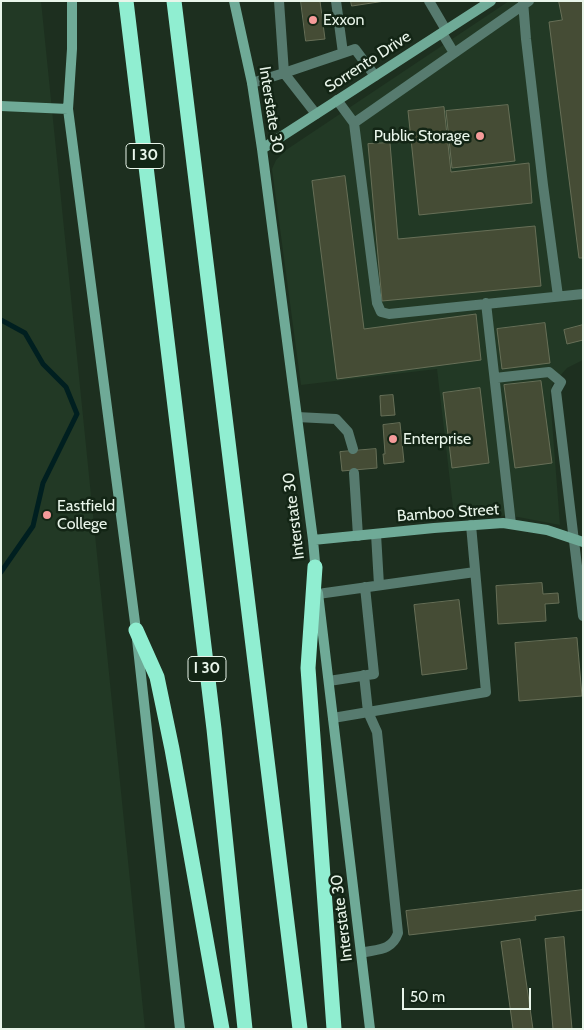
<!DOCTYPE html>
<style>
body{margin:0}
#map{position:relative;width:584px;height:1030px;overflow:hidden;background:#1d2f1f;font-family:Cabin,sans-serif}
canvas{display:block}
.frame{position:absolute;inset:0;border:2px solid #e9f5ea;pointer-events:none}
.scale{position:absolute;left:402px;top:988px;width:129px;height:22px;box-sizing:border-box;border:2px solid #e9f5ea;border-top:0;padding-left:6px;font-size:15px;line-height:18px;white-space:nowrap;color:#e9f5ea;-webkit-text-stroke:4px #132515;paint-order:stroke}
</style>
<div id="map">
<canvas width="584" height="1030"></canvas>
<div class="frame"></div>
<div class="scale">50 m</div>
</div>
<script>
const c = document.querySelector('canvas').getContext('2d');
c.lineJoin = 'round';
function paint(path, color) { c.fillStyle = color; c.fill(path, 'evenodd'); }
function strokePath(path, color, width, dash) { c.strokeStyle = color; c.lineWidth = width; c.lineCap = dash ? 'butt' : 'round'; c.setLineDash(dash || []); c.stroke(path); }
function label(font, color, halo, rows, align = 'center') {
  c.font = font + ' Cabin,sans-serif'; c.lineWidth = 5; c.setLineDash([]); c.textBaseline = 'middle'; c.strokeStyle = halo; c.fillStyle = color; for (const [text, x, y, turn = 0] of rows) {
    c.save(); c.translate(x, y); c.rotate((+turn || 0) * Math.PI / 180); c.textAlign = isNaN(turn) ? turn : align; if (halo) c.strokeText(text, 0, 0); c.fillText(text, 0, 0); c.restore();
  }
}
paint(new Path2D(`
 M1,1H41L145,1029H1Z
 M509,1H583V360L567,368L552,385L550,395L560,525L518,517L479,514L454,516L437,369L301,385L272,169L276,160L286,150Z`), '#223925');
strokePath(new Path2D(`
 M1,320L25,333L43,364L66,387L77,414L43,483L33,526L1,572`), '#001f20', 5);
const building = new Path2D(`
 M301,1H320L325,39L306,41Z
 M351,1H385L352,6Z
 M559,1H583V258H579L549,22L562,20Z
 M508,105L515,161L452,168L446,111Z
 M444,107L451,172L529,163L532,203L419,215L408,111Z
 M390,143L398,239L535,226L541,286L382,301L368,144Z
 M345,176L364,329L476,314L481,360L337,379L312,181Z
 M545,323L550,363L502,369L497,329Z
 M583,325V340L567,344L564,330Z
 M541,381L552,463L515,468L504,385Z
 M480,388L489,463L452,468L443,393Z
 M393,395L395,415L381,416L380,396Z
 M400,423L404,462L384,464L383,454H385L383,425Z
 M376,449L377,468L342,471L340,452Z
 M542,583L543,594L558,593L559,603L545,604L546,621L498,624L496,586Z
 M459,600L467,669L422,675L414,605Z
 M577,638L582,696L519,701L515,643Z
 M583,890V910L535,916L536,920L409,935L406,911Z
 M564,937L572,1029H553L545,939Z
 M520,939L533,1029H513L501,942Z`);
paint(building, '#454c35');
strokePath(building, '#676f57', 1);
strokePath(new Path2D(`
 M336,1L343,53
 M429,1L446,30
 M523,1L526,39L543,185L558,296
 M529,1L354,123L377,303L381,312L389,314L583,294
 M442,33L454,53
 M252,83L284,73L279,1
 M337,100L354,123
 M316,114L284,73L355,49L375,76
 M486,303L511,524
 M495,378L549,372L561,382L556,391L583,616
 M297,417L336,419L348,432L353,449
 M354,473L358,536
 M376,534L379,585
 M318,594L475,572
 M329,681L374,674L365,587
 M333,718L486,692L471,525
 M361,953C377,949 392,951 398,933L377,732L368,712L364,675`), '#577b6f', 10);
strokePath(new Path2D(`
 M72,1V49L68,109L136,630L180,1029
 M234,1L252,83L262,149L313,540L316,573
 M1,106L68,109
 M262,149L491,1
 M313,540L434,528L503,523L547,530L583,542
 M318,593L370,1029`), '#6faa97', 10);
strokePath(new Path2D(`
 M126,1L214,729L245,1029
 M174,1L300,1029
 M315,567L308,668L334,1029
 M136,630L157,677L172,749L222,1029`), '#90eed1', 15);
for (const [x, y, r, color] of [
 [313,20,5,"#f59b9a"],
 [480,136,5,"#f59b9a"],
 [393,439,5,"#f59b9a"],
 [47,515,5,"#f59b9a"]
]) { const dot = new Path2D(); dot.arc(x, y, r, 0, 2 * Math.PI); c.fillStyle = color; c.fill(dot); strokePath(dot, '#132515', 2); }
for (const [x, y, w] of [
 [145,156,38],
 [207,669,38]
]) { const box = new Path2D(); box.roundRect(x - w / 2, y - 12.5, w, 25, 4); c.fillStyle = '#132515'; c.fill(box); strokePath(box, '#e9f5ea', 1); }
label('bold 15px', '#e9f5ea', null, [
 ["I 30",145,156],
 ["I 30",207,669]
]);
label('16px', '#e9f5ea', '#132515', [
 ["Exxon",323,20],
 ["Public Storage",470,136,"right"],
 ["Enterprise",403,439],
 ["Eastfield",57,506],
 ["College",57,524]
], 'left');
label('16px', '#e9f5ea', '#132515', [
 ["Sorrento Drive",368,62,-33],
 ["Interstate 30",271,110,81],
 ["Bamboo Street",448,513,-4],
 ["Interstate 30",294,516,-97],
 ["Interstate 30",342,918,-97]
]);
</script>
